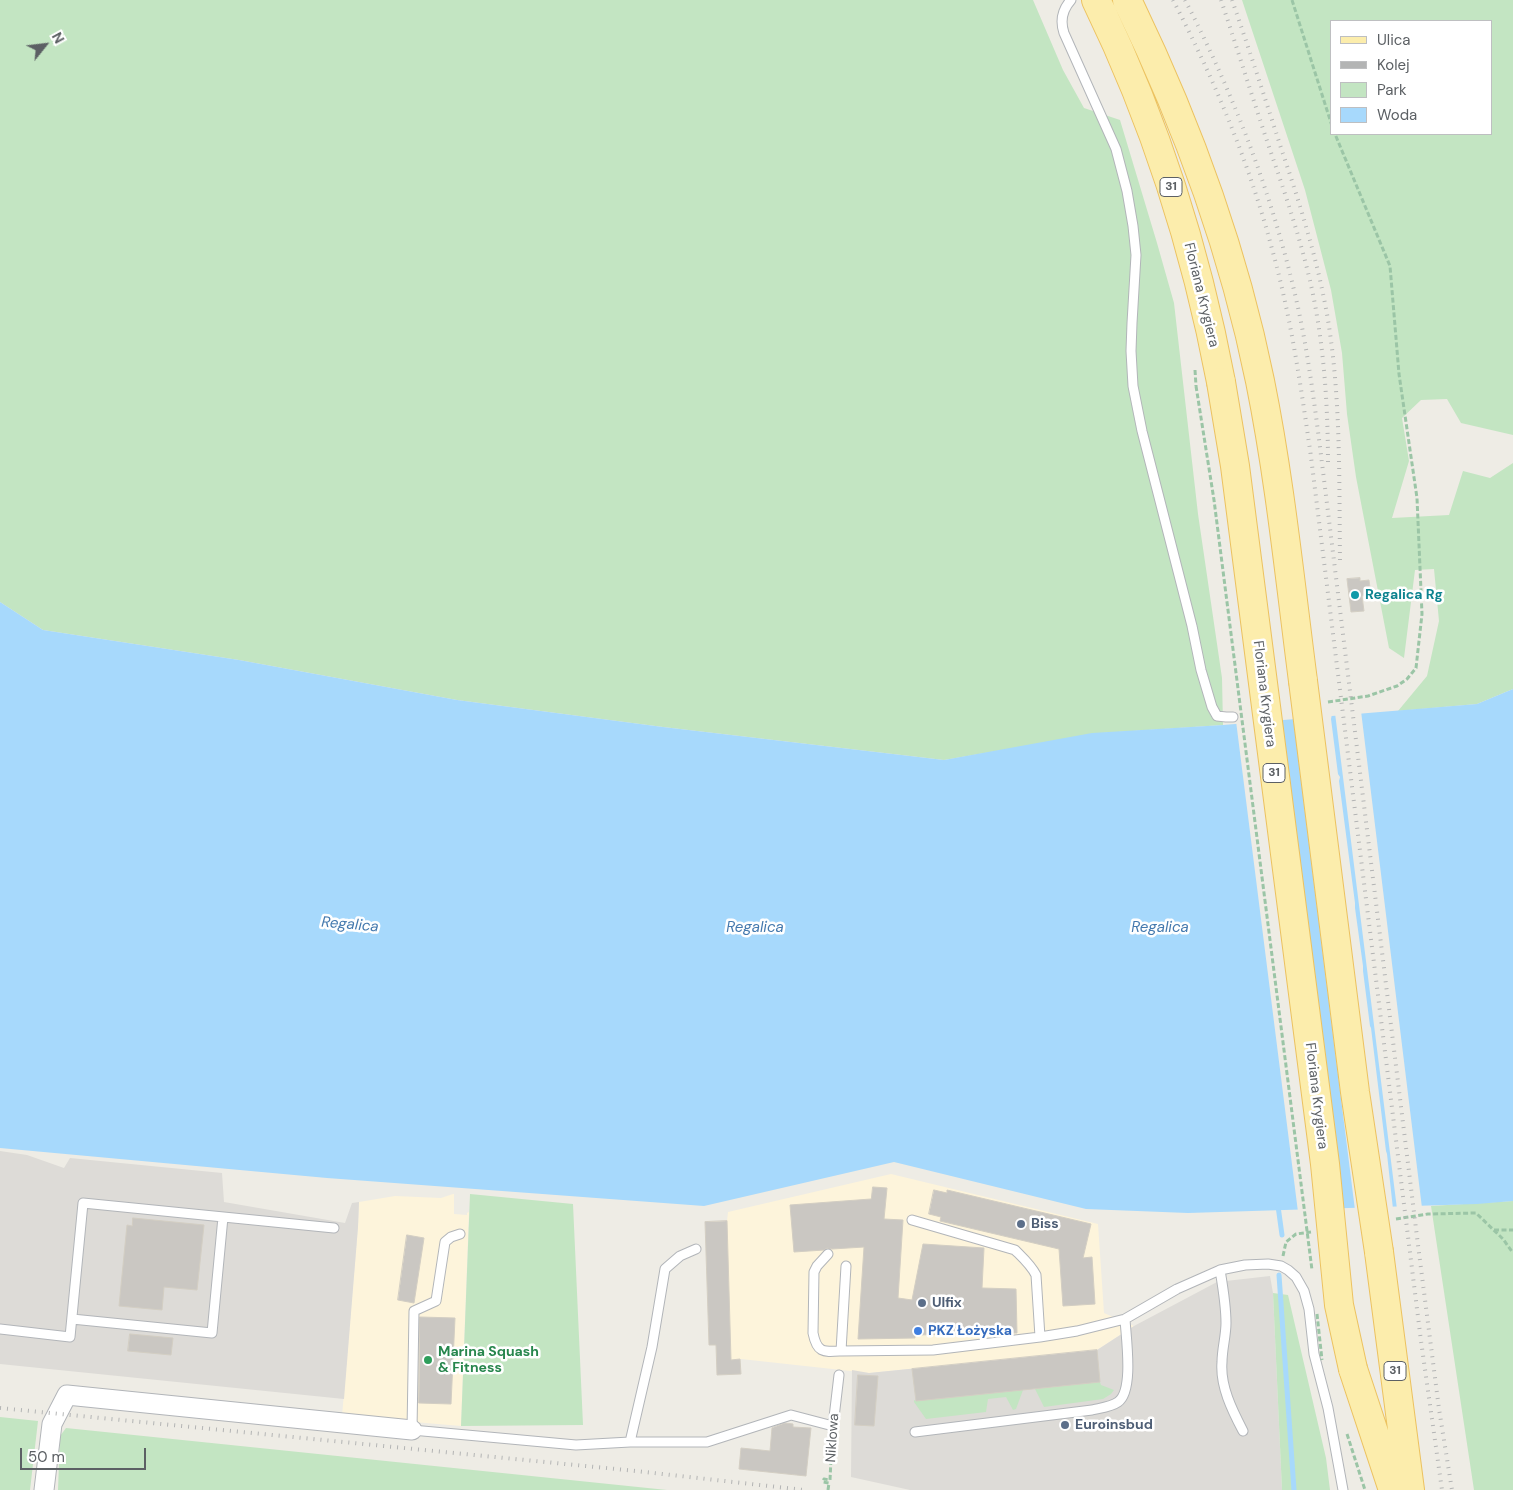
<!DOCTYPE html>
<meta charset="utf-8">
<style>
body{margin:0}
#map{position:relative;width:1513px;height:1490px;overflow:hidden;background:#eeece5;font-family:"DM Sans",sans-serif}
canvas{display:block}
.legend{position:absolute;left:1330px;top:20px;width:162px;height:115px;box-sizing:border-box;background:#fff;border:1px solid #bebfc1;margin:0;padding:6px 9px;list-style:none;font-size:15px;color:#5c6064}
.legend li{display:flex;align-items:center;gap:10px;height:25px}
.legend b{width:25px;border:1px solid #bebfc1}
.north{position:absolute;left:20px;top:20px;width:50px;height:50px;-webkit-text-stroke:4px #fff;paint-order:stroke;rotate:61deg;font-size:14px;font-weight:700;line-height:20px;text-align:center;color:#5c6064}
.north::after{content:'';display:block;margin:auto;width:18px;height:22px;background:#5c6064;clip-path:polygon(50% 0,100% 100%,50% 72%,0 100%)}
.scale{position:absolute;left:20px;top:1448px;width:126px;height:22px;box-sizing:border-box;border:2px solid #5c6064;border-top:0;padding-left:6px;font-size:15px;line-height:18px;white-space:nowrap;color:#5c6064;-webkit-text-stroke:4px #fff;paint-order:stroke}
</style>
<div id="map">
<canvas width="1513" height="1490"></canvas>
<ul class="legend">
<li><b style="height:6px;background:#fcedac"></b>Ulica</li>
<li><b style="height:6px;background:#b3b4b4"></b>Kolej</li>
<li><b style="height:14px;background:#c3e5c2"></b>Park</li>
<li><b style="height:14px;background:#a7d9fc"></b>Woda</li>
</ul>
<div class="north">N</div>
<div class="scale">50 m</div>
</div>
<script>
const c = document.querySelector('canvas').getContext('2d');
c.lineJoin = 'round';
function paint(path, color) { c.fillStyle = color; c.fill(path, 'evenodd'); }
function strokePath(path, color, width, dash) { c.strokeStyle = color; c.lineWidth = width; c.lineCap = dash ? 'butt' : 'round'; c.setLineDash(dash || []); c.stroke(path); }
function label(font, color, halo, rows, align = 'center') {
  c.font = font + ' "DM Sans",sans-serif'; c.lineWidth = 5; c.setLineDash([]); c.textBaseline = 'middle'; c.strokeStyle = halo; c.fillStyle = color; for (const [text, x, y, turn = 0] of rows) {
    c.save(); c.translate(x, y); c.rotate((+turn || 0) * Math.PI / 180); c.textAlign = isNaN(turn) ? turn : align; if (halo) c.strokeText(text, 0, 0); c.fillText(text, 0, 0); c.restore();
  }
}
paint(new Path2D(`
 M891,1174L1098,1224L1104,1313L1134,1326L1097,1350L869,1373L741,1359L717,1361L716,1345H709L705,1222L727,1221L728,1212Z
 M453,1194H454V1214L467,1215V1213L469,1212L461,1426L342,1416L358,1227L359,1202L395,1196L441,1198Z`), '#fdf4db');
paint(new Path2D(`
 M0,1151L27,1155L64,1168L70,1158L222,1173L224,1202L345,1223L352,1203L359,1202L358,1227L344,1399L0,1364Z
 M1270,1276L1273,1293L1282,1490H910L851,1477L852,1370L869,1373L1097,1350L1134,1326L1217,1282Z`), '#dddbd7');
paint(new Path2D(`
 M0,0H1033L1063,70L1084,108L1120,120L1157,243L1174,303L1198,514L1222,678L1223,725L1103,733L944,760L663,727L457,700L239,660L43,630L0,602Z
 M1242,0H1513V435L1461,423L1447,399L1421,400L1402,418L1409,461L1392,518L1449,515L1463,471L1490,478L1513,463V689L1477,704L1398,711L1427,676L1439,621L1434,569L1415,570L1404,658L1389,648L1356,477L1347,414L1342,353L1331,290L1305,190ZM1332,21H1492V134H1332Z
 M470,1194L573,1204L583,1425L461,1426Z
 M1513,1201V1490H1474L1431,1206Z
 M1273,1293L1288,1295L1326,1458L1330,1490H1282Z
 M1100,1382L1101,1385L1114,1390L1111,1394L1103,1399L1044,1407L1035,1389Z
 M1023,1390L1016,1409L1013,1410L1006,1397L988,1399L986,1412L926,1419L914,1402V1400L916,1401Z
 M0,1417L38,1421L30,1490H0Z
 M66,1428L667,1490H58L60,1436Z`), '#c3e5c2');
paint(new Path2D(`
 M0,602L43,630L239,660L457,700L663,727L944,760L1092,733L1223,725L1477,704L1513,689V1201L1477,1204L1188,1213L1086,1209L894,1162L704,1206L327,1178L0,1148Z`), '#a7d9fc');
paint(new Path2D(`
 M1361,711L1422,1208L1397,1209L1335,713Z
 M1332,714L1331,719L1338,774L1340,777L1339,781L1355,903V908L1363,966V971L1370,1026L1371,1028L1386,1151L1387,1154L1393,1209L1355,1210L1293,717Z
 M1281,718L1337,1151L1344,1211L1298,1212L1236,721Z`), '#eeece5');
strokePath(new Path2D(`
 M1278,1206L1282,1235
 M1279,1275L1294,1490`), '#a7d9fc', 5);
const building = new Path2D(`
 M1360,578V581L1369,580L1371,595L1362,596L1364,611L1351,612L1347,579Z
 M873,1187L887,1188L884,1219L903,1220L898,1298L912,1300L923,1244L984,1248L982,1288L1016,1289L1017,1333L915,1335V1338L858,1339L864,1247L832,1249L827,1248L824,1250L794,1252L790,1205L871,1199Z
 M934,1190L947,1193V1190L1091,1224L1083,1258L1092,1257L1095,1304L1063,1306L1059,1249L940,1221L941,1217L929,1214Z
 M133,1218L204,1225L197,1290L164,1287L162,1310L119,1306L127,1225L132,1226Z
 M727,1221L731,1360L740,1359L741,1374L717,1375L716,1345H709L705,1222Z
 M407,1235L424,1238L414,1303L398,1300Z
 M420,1317L455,1318L451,1404L419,1403Z
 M130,1334L173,1338L171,1355L128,1351Z
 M1097,1350L1100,1382L916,1401L912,1369Z
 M858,1375L878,1376L874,1426L855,1425Z
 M785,1423L793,1424V1427L811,1428L806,1476L739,1469L741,1448L770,1451L772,1428Z`);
paint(building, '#cac7c2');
strokePath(building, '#d3cec3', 1);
const lane = new Path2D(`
 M1071,0C1062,10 1060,21 1064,33L1116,149L1127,191L1133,226L1136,255L1132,323L1131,351L1133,386L1142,431L1192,626L1201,670L1212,707L1217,716L1226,717H1233
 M912,1220L1015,1250C1023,1258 1031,1265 1036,1275L1040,1337
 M460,1234L451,1237L445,1242L436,1301L414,1311L412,1430L576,1445L630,1442H707L791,1415L833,1426L839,1375
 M828,1254L817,1266L814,1272L813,1333C817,1353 823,1352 841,1351
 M846,1266L841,1351L933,1350L1040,1337L1077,1331L1125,1319L1177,1289L1220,1270L1245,1265L1268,1264L1281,1266L1288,1270L1296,1277L1304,1291L1309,1309L1314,1354L1328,1408L1343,1490
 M1220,1270C1223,1288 1226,1305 1226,1323C1226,1336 1222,1349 1222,1362C1220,1386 1232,1410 1243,1431
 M72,1319L212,1333L223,1217
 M0,1329L70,1337L83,1203L334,1228
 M915,1432L1092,1410C1100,1408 1111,1407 1118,1402C1134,1391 1126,1338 1125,1319
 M630,1442L652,1347L665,1269L680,1256L696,1249`);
const street = new Path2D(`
 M44,1490L52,1424L67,1395L412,1430`);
const primary = new Path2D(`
 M1096,0C1155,121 1196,250 1221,382
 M1127,0C1186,121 1233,248 1260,381C1280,480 1290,581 1303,681
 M1379,1252L1410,1490
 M1353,1369L1393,1490`);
strokePath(lane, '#b2b5b9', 11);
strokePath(street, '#b2b5b9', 21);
strokePath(primary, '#ecc260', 30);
strokePath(new Path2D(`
 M1292,0L1332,126
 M1195,370L1196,386
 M1328,702L1368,696L1397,686L1407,679L1416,668L1422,614L1417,498L1399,374L1390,266L1335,134
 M1396,1219L1428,1214L1476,1213L1503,1239L1513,1253
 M1494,1230H1513
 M1283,1256L1286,1242L1296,1234L1311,1232
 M1347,1434L1365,1490
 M828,1490L829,1483L823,1482L824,1479L830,1480L832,1437`), '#9bc5a6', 3, [5, 2.5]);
strokePath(lane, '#fff', 9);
strokePath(street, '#fff', 19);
strokePath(primary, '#fcedac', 28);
strokePath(new Path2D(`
 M1173,0C1214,79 1249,162 1272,249C1291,317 1301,387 1311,457L1421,1341L1442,1490
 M1185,0C1233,93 1270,189 1294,290C1307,344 1314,400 1321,455L1418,1245L1439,1409L1452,1490
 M1221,0C1237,48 1252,96 1268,144C1284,190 1300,237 1311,285C1324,344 1328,405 1328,466
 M1232,0C1249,49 1265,98 1281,148C1300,204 1318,261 1328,320C1341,400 1339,481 1340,562
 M0,1408L636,1471L804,1490`), '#b3b4b4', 4, [1, 6]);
const primaryBridge = new Path2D(`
 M1221,382L1235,466L1325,1164L1339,1305L1353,1369
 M1303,681L1355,1092L1379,1252`);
strokePath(primaryBridge, '#ecc260', 30, []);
strokePath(new Path2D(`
 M1196,386L1214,500L1312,1270
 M1317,1314L1322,1360`), '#9bc5a6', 3, [5, 2.5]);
strokePath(primaryBridge, '#fcedac', 28);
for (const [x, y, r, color] of [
 [1355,595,5,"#0f9aa8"],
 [1021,1224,5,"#5c6f8a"],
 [922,1303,5,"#5c6f8a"],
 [918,1331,5,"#3f7fe0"],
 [428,1360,5,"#2e9e5b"],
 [1065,1425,5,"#5c6f8a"]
]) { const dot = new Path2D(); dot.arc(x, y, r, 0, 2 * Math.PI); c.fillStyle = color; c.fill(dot); strokePath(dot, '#fff', 2); }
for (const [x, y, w] of [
 [1171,187,22],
 [1274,773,22],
 [1395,1371,22]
]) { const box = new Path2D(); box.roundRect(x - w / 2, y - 9.5, w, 19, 4); c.fillStyle = '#fff'; c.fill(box); strokePath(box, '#5c6064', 1); }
label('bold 12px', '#5c6064', null, [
 ["31",1171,187],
 ["31",1274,773],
 ["31",1395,1371]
]);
label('14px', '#5c6064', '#fff', [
 ["Floriana Krygiera",1201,295,76],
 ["Floriana Krygiera",1264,694,83],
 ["Floriana Krygiera",1316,1096,83],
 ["Niklowa",833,1438,-86]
]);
label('bold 14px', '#0d838f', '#fff', [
 ["Regalica Rg",1365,595]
], 'left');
label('bold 14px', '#4e5e75', '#fff', [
 ["Biss",1031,1224],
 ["Ulfix",932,1303],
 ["Euroinsbud",1075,1425]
], 'left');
label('bold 14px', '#366cbe', '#fff', [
 ["PKZ Łożyska",928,1331]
], 'left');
label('bold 14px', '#27864d', '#fff', [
 ["Marina Squash",438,1352],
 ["& Fitness",438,1368]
], 'left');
label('italic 15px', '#4479ae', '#fff', [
 ["Regalica",350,925,5],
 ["Regalica",755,928],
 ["Regalica",1160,928]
]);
</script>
